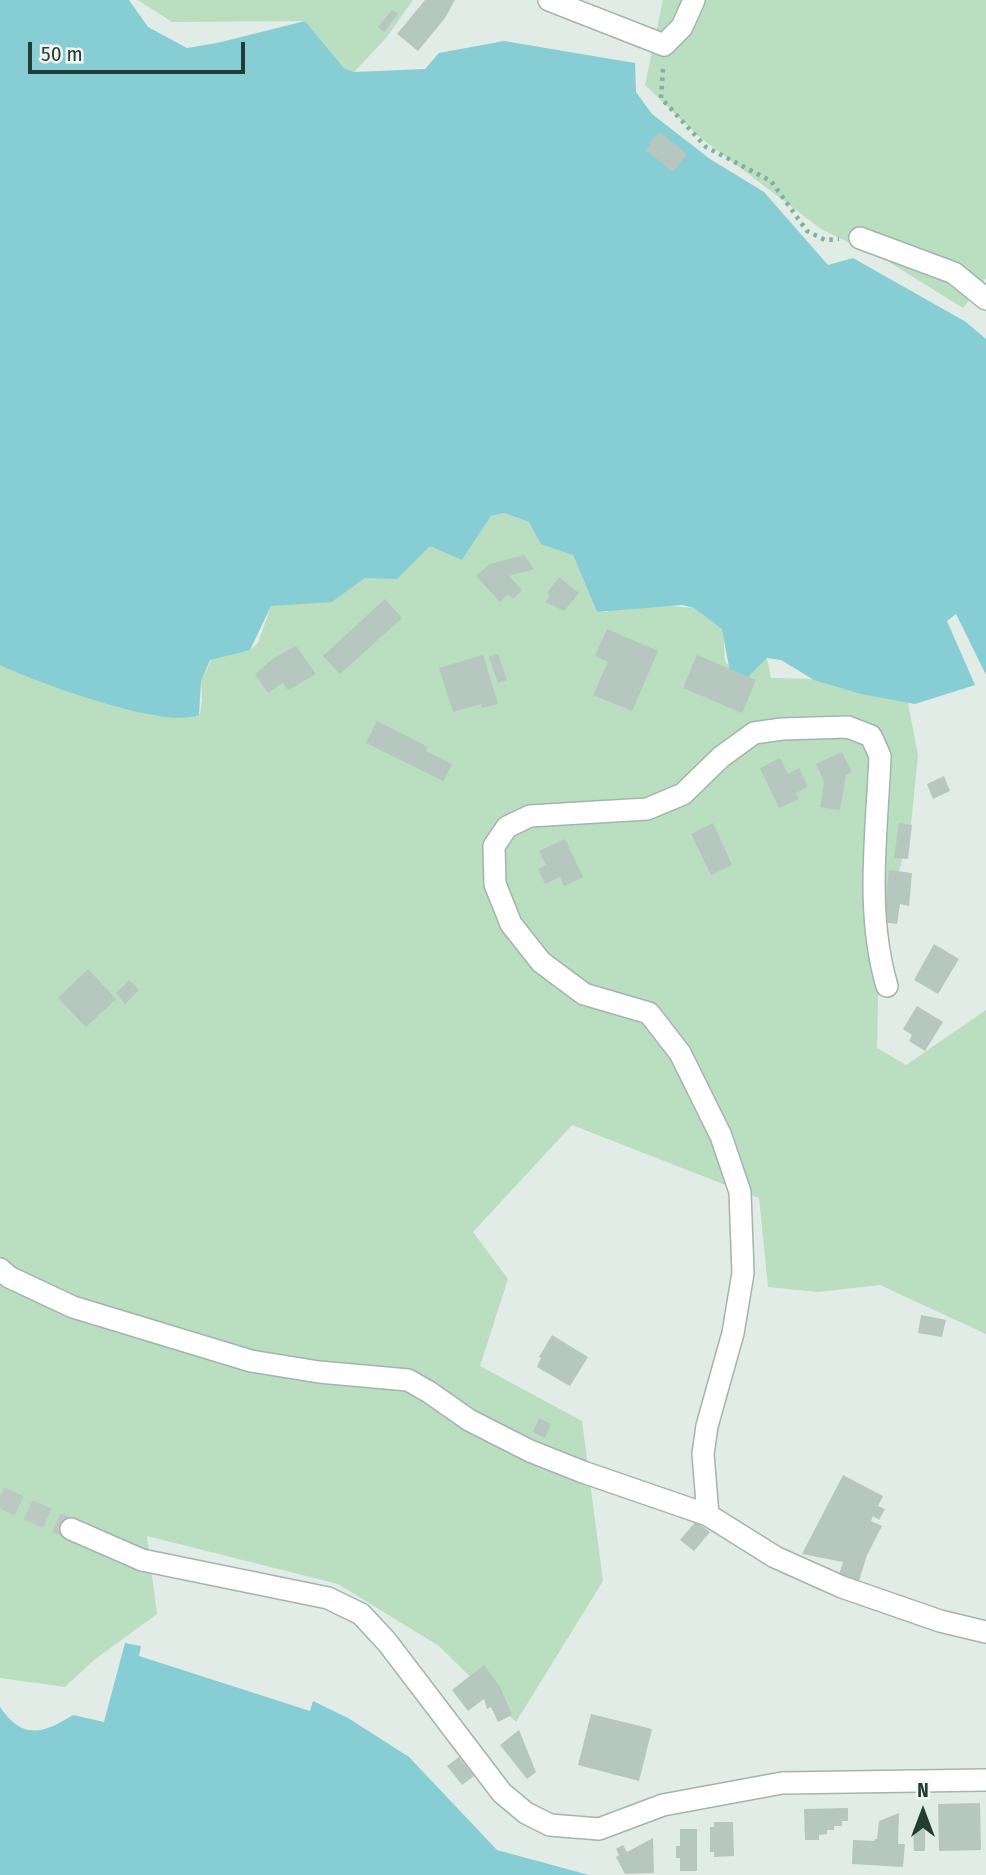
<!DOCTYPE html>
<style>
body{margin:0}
#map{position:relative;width:986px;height:1875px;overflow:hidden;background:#e1ece6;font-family:"Fira Sans Condensed",sans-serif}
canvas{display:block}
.north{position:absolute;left:888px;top:1777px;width:70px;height:70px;-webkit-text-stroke:5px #f2f8f4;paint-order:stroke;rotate:0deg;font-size:19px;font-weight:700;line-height:28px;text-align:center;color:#213d34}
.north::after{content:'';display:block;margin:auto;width:24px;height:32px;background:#213d34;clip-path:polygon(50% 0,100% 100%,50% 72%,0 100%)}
.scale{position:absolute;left:28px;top:42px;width:217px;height:32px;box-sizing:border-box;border:4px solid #213d34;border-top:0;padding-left:9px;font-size:21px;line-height:24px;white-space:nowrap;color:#213d34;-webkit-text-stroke:5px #f2f8f4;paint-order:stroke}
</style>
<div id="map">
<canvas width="986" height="1875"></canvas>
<div class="north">N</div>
<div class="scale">50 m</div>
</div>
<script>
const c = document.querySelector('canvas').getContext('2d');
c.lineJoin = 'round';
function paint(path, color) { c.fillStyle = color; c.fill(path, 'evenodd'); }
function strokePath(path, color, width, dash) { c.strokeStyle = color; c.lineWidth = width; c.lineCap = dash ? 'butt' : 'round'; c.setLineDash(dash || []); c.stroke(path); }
paint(new Path2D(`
 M138,0H413L386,38L354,72L344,68L305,21L172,22Z
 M663,0H986V278L963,308L889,262L821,229L697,135L645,85Z
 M504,513L529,522L573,555L597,612H608L625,589L646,593L669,606L694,608L723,629L725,661L729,666L752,669L767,658L771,678L815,679L861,694L908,702L918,756L911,824L879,952L877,1048L906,1065L986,1010V1334L880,1285L818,1292L768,1287L759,1198L572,1125L473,1232L508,1279L480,1366L582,1421L603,1581L516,1722L439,1646L338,1584L147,1536L157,1614L94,1660L65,1687L0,1678V664L150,715L190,718L200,714L202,700L201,681L211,660L229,651L250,650L258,643L271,606L302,599L332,602L365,578L431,545L442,547L462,560L491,516Z`), '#b9dec0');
paint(new Path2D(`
 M0,0H129L148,27L187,48L217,43L305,21L344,68L354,72L425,69L439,53L504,41L635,63L636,92L652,114L710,159L764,192L828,265L853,258L966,322L986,339V675L956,614L947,621L975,685L915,704L861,694L814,680L781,660L767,658L742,683H732L722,629L694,608L682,605L597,612L573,555L541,544L529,522L504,513L491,516L462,560L430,546L397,579L365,578L332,602L271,606L250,650L210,660L201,681L199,715C164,730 37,682 0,665Z
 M125,1643L141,1646L139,1656L310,1711L313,1701L348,1718L409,1757L497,1850L589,1875H0V1707C22,1740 43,1734 73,1715L104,1722Z`), '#86cdd4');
paint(new Path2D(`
 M425,0H455L445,18L418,51L397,34Z
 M392,10L398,14L384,32L378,27Z
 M660,132L687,154L673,172L646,150L652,140Z
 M524,555L534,569L509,576L522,590L513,599L508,594L500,602L476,576L490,564Z
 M559,577L579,593L564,611L545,602L550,596L547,593Z
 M385,599L402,618L340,674L323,656Z
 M607,629L658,651L632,711L593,695L608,662L595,656Z
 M296,646L316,674L288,690L283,683L268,693L255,674L274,658Z
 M498,654L507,680L498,683L489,657Z
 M483,655L498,704L482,708L481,704L453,712L439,668Z
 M697,655L756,680L742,713L683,688Z
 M377,721L428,747L426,751L452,764L443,781L366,743Z
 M842,752L852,772L846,775L840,810L820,807L824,782L816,764Z
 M780,758L788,774L799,768L807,785L806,788L796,793L799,799L779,808L760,768Z
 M944,776L950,791L933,799L927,784Z
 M713,823L732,865L711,875L691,834Z
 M899,823L912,825L908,859L894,858Z
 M565,839L583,877L564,886L560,877L545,884L538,869L546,865L539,851Z
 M889,870L912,873L909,906L900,904L897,924L883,922Z
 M934,944L959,959L938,994L914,980Z
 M88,969L116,999L86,1027L58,998Z
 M129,980L139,990L125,1004L116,993Z
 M917,1006L943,1022L925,1051L909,1041L912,1035L903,1029Z
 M921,1315L946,1320L942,1337L918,1333Z
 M552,1335L588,1357L570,1386L537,1367L541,1358L539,1357Z
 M539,1418L551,1424L545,1438L533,1432Z
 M843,1475L883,1496L878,1506L885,1509L879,1520L873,1516L871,1521L882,1526L867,1555L859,1581L839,1575L843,1562L802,1554Z
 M696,1521L710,1532L694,1551L680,1540Z
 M484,1665L500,1687L512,1715L498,1722L491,1707L487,1709L484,1699L468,1711L452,1690Z
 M591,1714L652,1729L639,1781L578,1765Z
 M519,1730L536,1772L527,1779L500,1745Z
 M459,1757L474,1776L462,1785L447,1766Z
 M980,1803L981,1850L939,1851L938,1804Z
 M848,1808V1821H842V1826H834V1830H827V1834L819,1835V1840H805L804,1809Z
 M899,1813L898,1844H905L903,1867L852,1864L853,1840L874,1841L875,1839H877L879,1821Z
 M714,1822H733L734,1856L714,1857V1852H710V1827H714Z
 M680,1829H697V1871H680V1858H676V1846H680Z
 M913,1829H925V1851H914Z
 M653,1838L654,1873L625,1874L616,1857L619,1855L616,1849L623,1845L627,1852Z`), '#b6c7bf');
strokePath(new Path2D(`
 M0,1497L71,1529`), '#bbc9c2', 21, [21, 10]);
const minor = new Path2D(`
 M549,0L664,45L682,27L694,0
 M860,238L954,273L986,299
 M0,1269L9,1277L73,1307L251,1361L319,1372L408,1380L429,1392L469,1420L530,1451L583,1472L708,1515L775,1557L842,1587L940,1621L986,1632
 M708,1515L703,1454L707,1426L733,1333L743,1273L740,1192L721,1136L680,1053L649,1013L584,994L541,962L511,924L495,884L494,846L507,827L530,816L647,809L683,794L721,757L754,733L782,729L848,727L871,736L880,756C877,832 865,912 887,986
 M71,1529L142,1560L328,1598L361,1614L387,1642L502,1793L526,1813L550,1825L599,1829L663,1805L782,1783L986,1780`);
strokePath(minor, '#a4b4ad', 24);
strokePath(new Path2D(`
 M663,69L661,98L706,147L771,181L807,231L825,240L839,239`), '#80b19e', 4.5, [3.5, 5]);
strokePath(minor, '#fff', 21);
</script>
